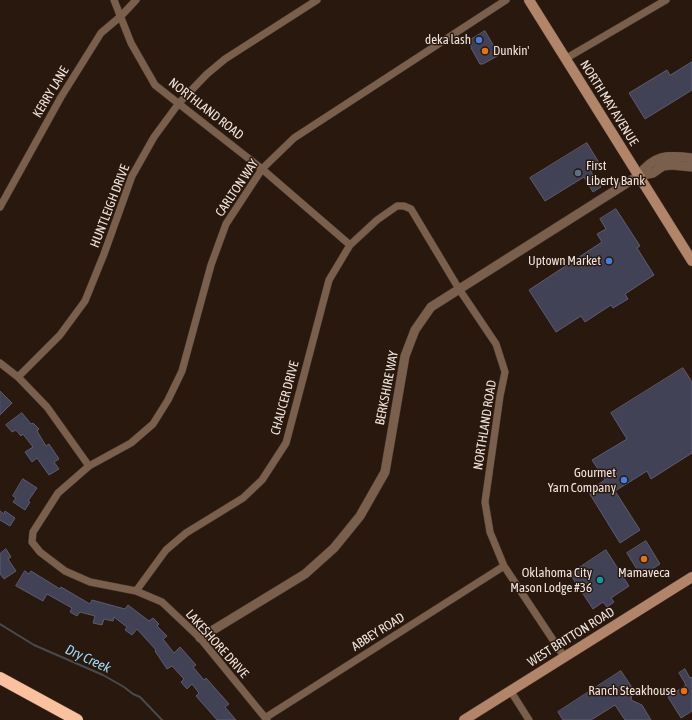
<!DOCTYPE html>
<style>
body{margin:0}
canvas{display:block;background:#29180e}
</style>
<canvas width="692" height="720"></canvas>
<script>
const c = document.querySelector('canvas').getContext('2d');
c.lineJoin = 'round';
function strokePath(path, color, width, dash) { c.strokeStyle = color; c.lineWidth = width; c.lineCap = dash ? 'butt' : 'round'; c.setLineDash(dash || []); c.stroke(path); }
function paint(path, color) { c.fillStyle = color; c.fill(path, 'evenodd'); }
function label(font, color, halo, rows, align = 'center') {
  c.font = font + ' "Asap Condensed",sans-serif'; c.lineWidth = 3; c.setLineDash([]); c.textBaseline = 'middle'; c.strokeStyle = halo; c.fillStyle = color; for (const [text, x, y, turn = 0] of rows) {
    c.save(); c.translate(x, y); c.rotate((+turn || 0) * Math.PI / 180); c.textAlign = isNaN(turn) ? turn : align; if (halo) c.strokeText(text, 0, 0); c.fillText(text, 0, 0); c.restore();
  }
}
strokePath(new Path2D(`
 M0,624L34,645L103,675L124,687L133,694L140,697L162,720`), '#484a4f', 2);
const building = new Path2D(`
 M485,31L499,55L483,64H480L471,48H472L469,43L470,40Z
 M692,62V90L645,119L629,93L667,70L670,75Z
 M587,143L601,166L591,172L601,187L593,192L584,177L545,201L530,178Z
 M616,209L640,246L637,248L654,275L625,294L628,299L613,308L611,305L585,322L581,316L556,332L529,290L602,242L597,234L606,229L600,219Z
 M683,368L692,382V453L651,479L647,471L615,491L640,530L620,543L588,491L605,480L592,460L627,439L611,413Z
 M0,391L12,403L0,415Z
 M22,413L31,424L33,423L39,429L37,431L46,446L49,444L59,459L54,462L59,469L49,475L37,458L32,462L25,452L33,447L23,434L21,436L16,430L12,432L6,425Z
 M23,479L37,488L28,501L30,502L25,510L13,502L16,498L13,496Z
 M0,511L4,514L5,511L15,518L10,526L0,520Z
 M646,541L660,564L641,576L627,553Z
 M6,549L11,557L8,559L16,571L4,579L0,574V554Z
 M606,550L629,586L611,598L614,602L607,607L603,602L593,609L570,574Z
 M25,571L29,574L31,571L60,589L61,587L90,604L92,600L125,609L128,605L149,621L153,618L159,624L157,626L167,636L163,639L174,653L180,647L196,665L193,667L204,680L206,678L229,704L225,707L236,720H217L196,696L199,693L192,684L187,689L181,682L184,679L172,666L167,669L155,651L156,650L137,629L132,635L125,630L127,627L114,617L113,621L104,619L102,625L93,623L95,616L80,612L77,616L70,612L72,608L47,594L43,601L16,586Z
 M685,669L690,678L692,677V711L681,718L668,697L686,685L679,673Z
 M621,671L633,689L631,700L642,705L651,720H625L615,705L591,720H563L558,712Z`);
paint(building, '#414255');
strokePath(building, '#5b5c70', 1);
const minor = new Path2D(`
 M114,0L131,43L155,85L262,169L350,245
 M565,59L666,0
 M0,207L61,97L101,33L121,16L136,0
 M0,363L18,377L47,407L89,466L58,493L33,532L32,542L40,552L65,571L90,582L136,591L162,602L200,638L267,720
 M18,377L60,335L85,301L104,254L132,176L154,137L179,103L207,74L225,59L317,0
 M89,466L131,443L153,424L168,400L182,371L211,265L226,224L262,169L294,138L506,0
 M136,591L166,550L186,533L243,498L262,480L286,443L329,280L350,245L377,220L397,206H404L411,209L459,289L496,344L505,372L500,396L485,502L490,532L504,566L565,658
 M510,690L529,720
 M265,718L504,566`);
const tertiary = new Path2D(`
 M692,158C667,155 655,154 638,176L653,173L663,166L672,165L692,167
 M200,638L305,574L334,548L360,516L385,472L405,356L415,330L431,307L638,176`);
const secondary = new Path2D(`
 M529,0L692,261
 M464,720L692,577`);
const motorway = new Path2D(`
 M0,678L77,720`);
strokePath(minor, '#45342b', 8);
strokePath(tertiary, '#45342b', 10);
strokePath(secondary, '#45342b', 11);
strokePath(motorway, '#45342b', 13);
strokePath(minor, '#7b5f4d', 7);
strokePath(tertiary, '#7b5f4d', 9);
strokePath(secondary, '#b28568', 10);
strokePath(motorway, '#f9c19d', 12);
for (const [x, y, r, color] of [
 [479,40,4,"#3f7fe0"],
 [485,51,4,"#e8710a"],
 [578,173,4,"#5c6f8a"],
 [609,261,4,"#3f7fe0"],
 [624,480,4,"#3f7fe0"],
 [644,559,4,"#e8710a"],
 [600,580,4,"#0f9aa8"],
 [684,691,4,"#e8710a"]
]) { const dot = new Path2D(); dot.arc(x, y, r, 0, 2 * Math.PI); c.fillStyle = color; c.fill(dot); strokePath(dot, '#29180e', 1.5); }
label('13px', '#efe3dc', '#29180e', [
 ["deka lash",471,40],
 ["Dunkin'",493,51,"left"],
 ["First",586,166,"left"],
 ["Liberty Bank",586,181,"left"],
 ["Uptown Market",601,261],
 ["Gourmet",616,473],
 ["Yarn Company",616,488],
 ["Oklahoma City",592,573],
 ["Mason Lodge #36",592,588],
 ["Mamaveca",644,573,"center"],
 ["Ranch Steakhouse",676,691]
], 'right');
label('13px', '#efe3dc', '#29180e', [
 ["KERRY LANE",51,92,-59],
 ["NORTH MAY AVENUE",609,103,58],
 ["NORTHLAND ROAD",206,109,38],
 ["CARLTON WAY",237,188,-56],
 ["HUNTLEIGH DRIVE",110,206,-69],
 ["BERKSHIRE WAY",387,388,-79],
 ["CHAUCER DRIVE",285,398,-75],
 ["NORTHLAND ROAD",485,425,-81],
 ["ABBEY ROAD",378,632,-32],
 ["WEST BRITTON ROAD",571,637,-32],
 ["LAKESHORE DRIVE",217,644,48]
]);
label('italic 14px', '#9fdcff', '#29180e', [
 ["Dry Creek",88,659,25]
]);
</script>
